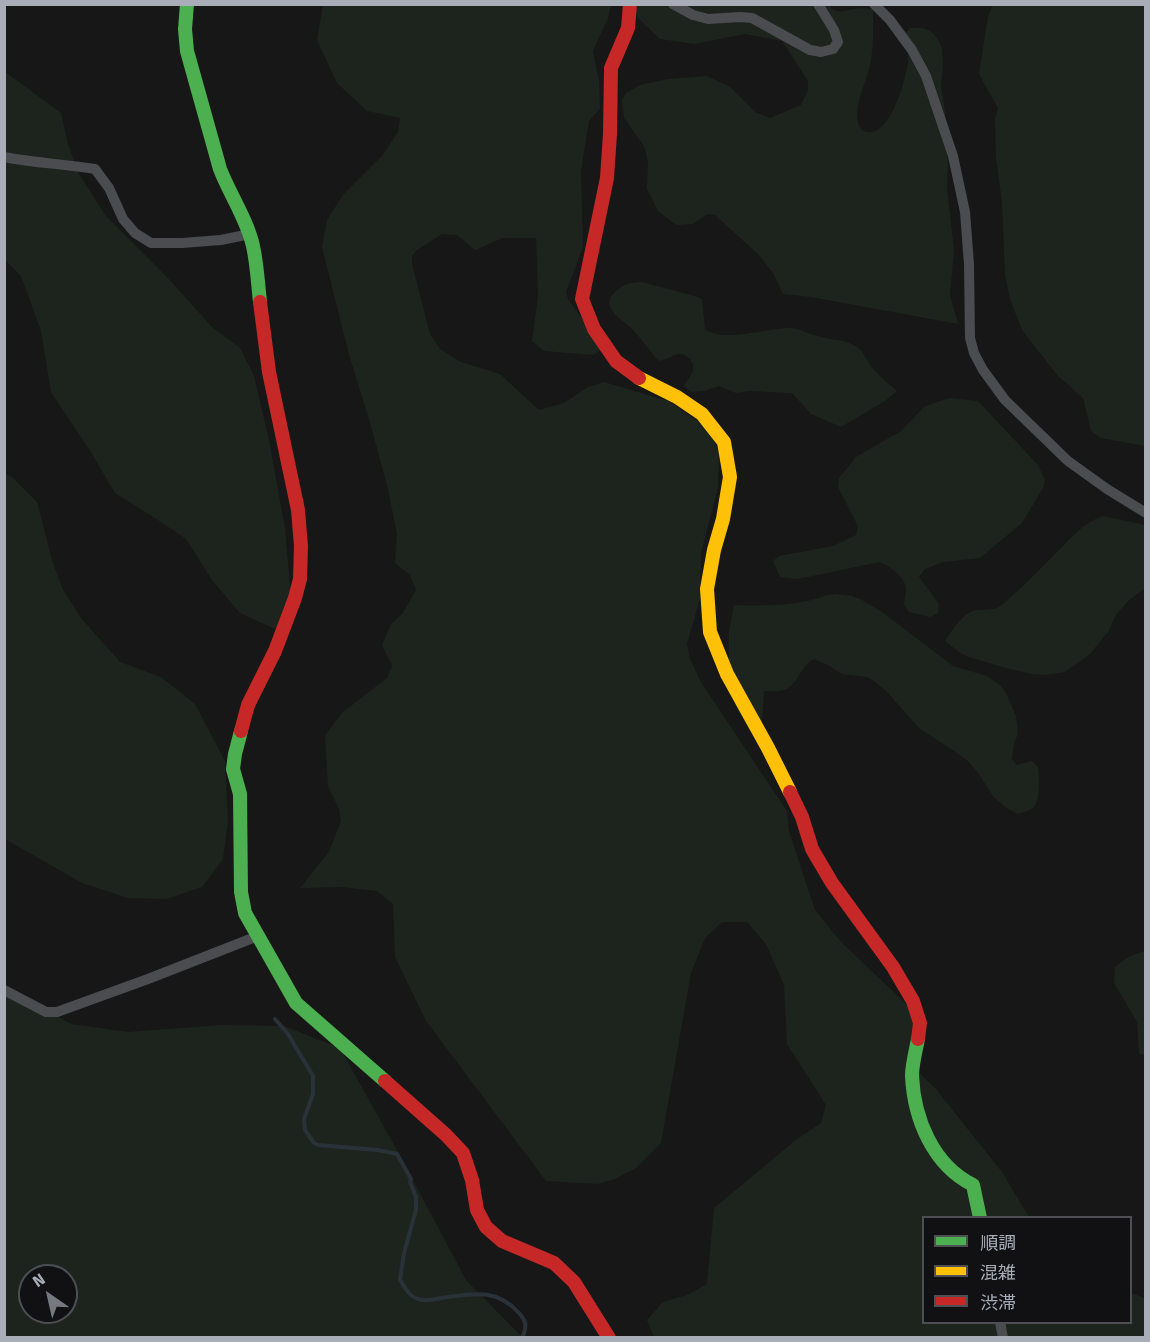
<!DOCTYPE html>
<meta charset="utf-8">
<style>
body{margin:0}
#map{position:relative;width:1150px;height:1342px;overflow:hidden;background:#171717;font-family:"Fira Sans","Noto Sans JP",sans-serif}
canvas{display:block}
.frame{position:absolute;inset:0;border:6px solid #a8adb8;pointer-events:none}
.legend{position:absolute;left:922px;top:1216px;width:210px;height:108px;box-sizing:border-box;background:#111113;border:2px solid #4d4f55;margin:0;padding:8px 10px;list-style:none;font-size:18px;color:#a8adb8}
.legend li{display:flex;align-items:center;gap:12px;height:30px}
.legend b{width:30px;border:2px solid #4d4f55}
.north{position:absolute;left:18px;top:1264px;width:60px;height:60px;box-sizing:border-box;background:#111113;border:2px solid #4d4f55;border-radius:50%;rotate:326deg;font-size:16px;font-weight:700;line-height:24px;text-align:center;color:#a8adb8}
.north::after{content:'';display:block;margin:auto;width:21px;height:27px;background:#757880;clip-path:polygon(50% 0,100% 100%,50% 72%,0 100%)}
</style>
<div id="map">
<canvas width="1150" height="1342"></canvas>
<div class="frame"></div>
<ul class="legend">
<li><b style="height:8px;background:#4caf50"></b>順調</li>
<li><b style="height:8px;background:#ffc107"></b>混雑</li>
<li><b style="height:8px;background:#c62828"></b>渋滞</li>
</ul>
<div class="north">N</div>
</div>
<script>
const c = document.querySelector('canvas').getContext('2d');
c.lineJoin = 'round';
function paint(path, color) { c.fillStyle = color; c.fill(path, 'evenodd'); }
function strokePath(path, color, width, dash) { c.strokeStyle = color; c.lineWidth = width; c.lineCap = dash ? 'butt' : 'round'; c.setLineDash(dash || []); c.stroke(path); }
paint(new Path2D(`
 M828,4C837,18 849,8 862,8C866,8 869,9 873,9C873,28 874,47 870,65C866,84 854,104 858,123C859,128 862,131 867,132C891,137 906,78 908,61C909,52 907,43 905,34L910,28H923L928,30L933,33L940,43L942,49L943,67L941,85L947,126L946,147L948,164L947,188L954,250L950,295L958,324L811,297L783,294L773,273L759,255L715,215L707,214L693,224L676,225L658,211L647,189L648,162L644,146L624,118L622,100L626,93L640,85L668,79L707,76L730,87L755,112L770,118L801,105L808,90V81L782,41L745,34L694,44L660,39L638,18L633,5Z
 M993,4L1145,5V446L1101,438L1091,431L1083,398L1058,376L1022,330L1010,299L1005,275L1002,203L996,157L995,120L998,108L979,74L988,16Z
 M323,5H611L608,18L593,51L599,81L600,109L589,121L581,171L583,247L566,292L568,299L598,341L600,350L594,355L544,351L532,341L538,296L536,238H502L475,250L457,235L442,234L417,250L412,256V264L430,334L440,349L461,362L500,374L539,410L564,403L588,387L604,382L669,401L709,429L719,452L718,487L701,553L700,599L687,644L690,659L701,682L787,811L789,831L815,910L841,942L918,1015L914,1068L935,1088L1002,1172L1029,1217L924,1218V1322H1130L1131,1293L1145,1298V1337H654L647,1320L663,1302L687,1295L707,1284L714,1208L797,1139L821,1123L826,1105L787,1044L784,985L766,944L747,922H722L705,938L691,973L661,1143L636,1168L615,1179L598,1184L546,1181L426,1021L395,957L393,904L377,891L342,887L300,888L329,852L341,821L339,809L328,786L325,735L343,712L387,678L392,666L382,645L391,624L403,613L416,590L410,575L395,563L397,534L388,489L369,419L350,358L322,247L327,220L343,195L383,155L398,132L400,118L367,111L337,83L317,40Z
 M4,71L61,113L68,144L79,174L105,215L166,276L212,327L240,348L254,376L269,440L285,528L292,610L275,629L240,613L212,580L186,539L155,518L115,493L89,449L51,392L41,331L21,276L5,260Z
 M642,282L698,297L702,300L705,329C722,343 768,328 790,328C799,328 808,334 817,336C829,340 846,339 857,347C864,352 868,362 873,369C880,377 889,384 897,391L885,401L841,427L811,414L792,393L749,391L736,393L719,386L704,391L691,392L684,386C686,380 692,376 693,370C695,362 687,354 679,354C673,355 666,359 660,361L656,358C649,349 642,340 634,331C624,320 597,307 616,291C626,283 629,283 642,282Z
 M950,398L978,401L1038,465L1045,480L1043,488L1022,523L980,558L943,562L925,569L919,577L939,604L938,613L930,617L909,612L904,605C904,600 906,595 906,590C906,577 891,567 880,562L798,579L780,577L773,561L779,556L833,546L856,535L858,526L838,487L839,478L856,457L901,431L925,406Z
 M4,474L11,476L37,502L52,560L62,588L81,618L120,662L161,677L195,704L225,761L228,820L223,859L202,887L167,899L128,898L82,883L5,839Z
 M1103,516L1145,525V588L1128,601L1116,615L1108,632L1090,654L1065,672L1044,675L1032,674L1002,667L966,656L959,652L945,641C952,631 964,611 977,610C987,609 995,611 1003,604C1022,588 1039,570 1057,552C1071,538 1084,522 1103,516Z
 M835,594L852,596L862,600L882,612L953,666L987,676L1001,686L1006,693L1016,716L1018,734L1014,743L1012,759L1017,765L1032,761L1038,767C1039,777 1041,800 1033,808C1029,811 1023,812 1018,814L1005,807L993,796L979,774L968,761L954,751L920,729L886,691L874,681L867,677L842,674L828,665L814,659C800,665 799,685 784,690C778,692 770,691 764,691L762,723L757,729L750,730L737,709L729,676V631L734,605C758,606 783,606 807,601C817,599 825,595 835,594Z
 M1145,951H1146L1145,1055L1139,1054L1137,1022L1114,983L1115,967L1128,957Z
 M4,989L15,992L71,1024L128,1032L222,1025L284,1026L340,1048L398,1152L466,1280L522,1337H5ZM30,1276H66V1312H30Z`), '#1d241e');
strokePath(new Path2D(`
 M275,1019L288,1034L313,1076V1094L304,1119L305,1130L314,1143L318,1145L378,1150L397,1154L411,1179L410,1182L416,1197V1210L404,1253L400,1280C406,1289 410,1299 423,1300C429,1301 436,1299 441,1298C472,1294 496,1287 519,1313C527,1322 527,1327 522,1338`), '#2a3239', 4);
strokePath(new Path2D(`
 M673,4L693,15L708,19L740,17L752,18L810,50L821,52L833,49L838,42L834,30L818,4
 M874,4L890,20L912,50L926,76L953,156L965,212L969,264L970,338L974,353L983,370L1005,400L1068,461L1107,489L1146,513
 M4,157C34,163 65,164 95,169L109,188L123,219L135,233L151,243H182L221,240L250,234
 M4,990L46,1012H57L148,979L258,936
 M1000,1322L1003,1338`), '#4b4c50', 10);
strokePath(new Path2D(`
 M187,4L185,29L187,51L220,169C230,195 247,219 253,246C257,264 258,284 260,302
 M241,731L235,754L233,769L240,794L241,892L245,913L296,1003L385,1081
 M918,1039C916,1050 912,1064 912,1076C914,1119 933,1165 973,1185L980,1218`), '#4caf50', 14);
strokePath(new Path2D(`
 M639,378L677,397L702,414L724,442L730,477L723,519L714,550L707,589L710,632L727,674L768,748L790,792`), '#ffc107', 14);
strokePath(new Path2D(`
 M630,4L628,28L611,68L610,134L607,178L582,299L594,329L616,361L639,378
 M241,731L248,705L275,651L295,598L300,579L301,546L298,510L269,372L260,302
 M790,792L802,817L812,849L832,883L893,967L913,1001L920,1023L918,1039
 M385,1081L446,1135L463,1153L472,1180L477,1210L486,1227L502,1241L554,1263L574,1282L609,1338`), '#c62828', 14);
</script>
